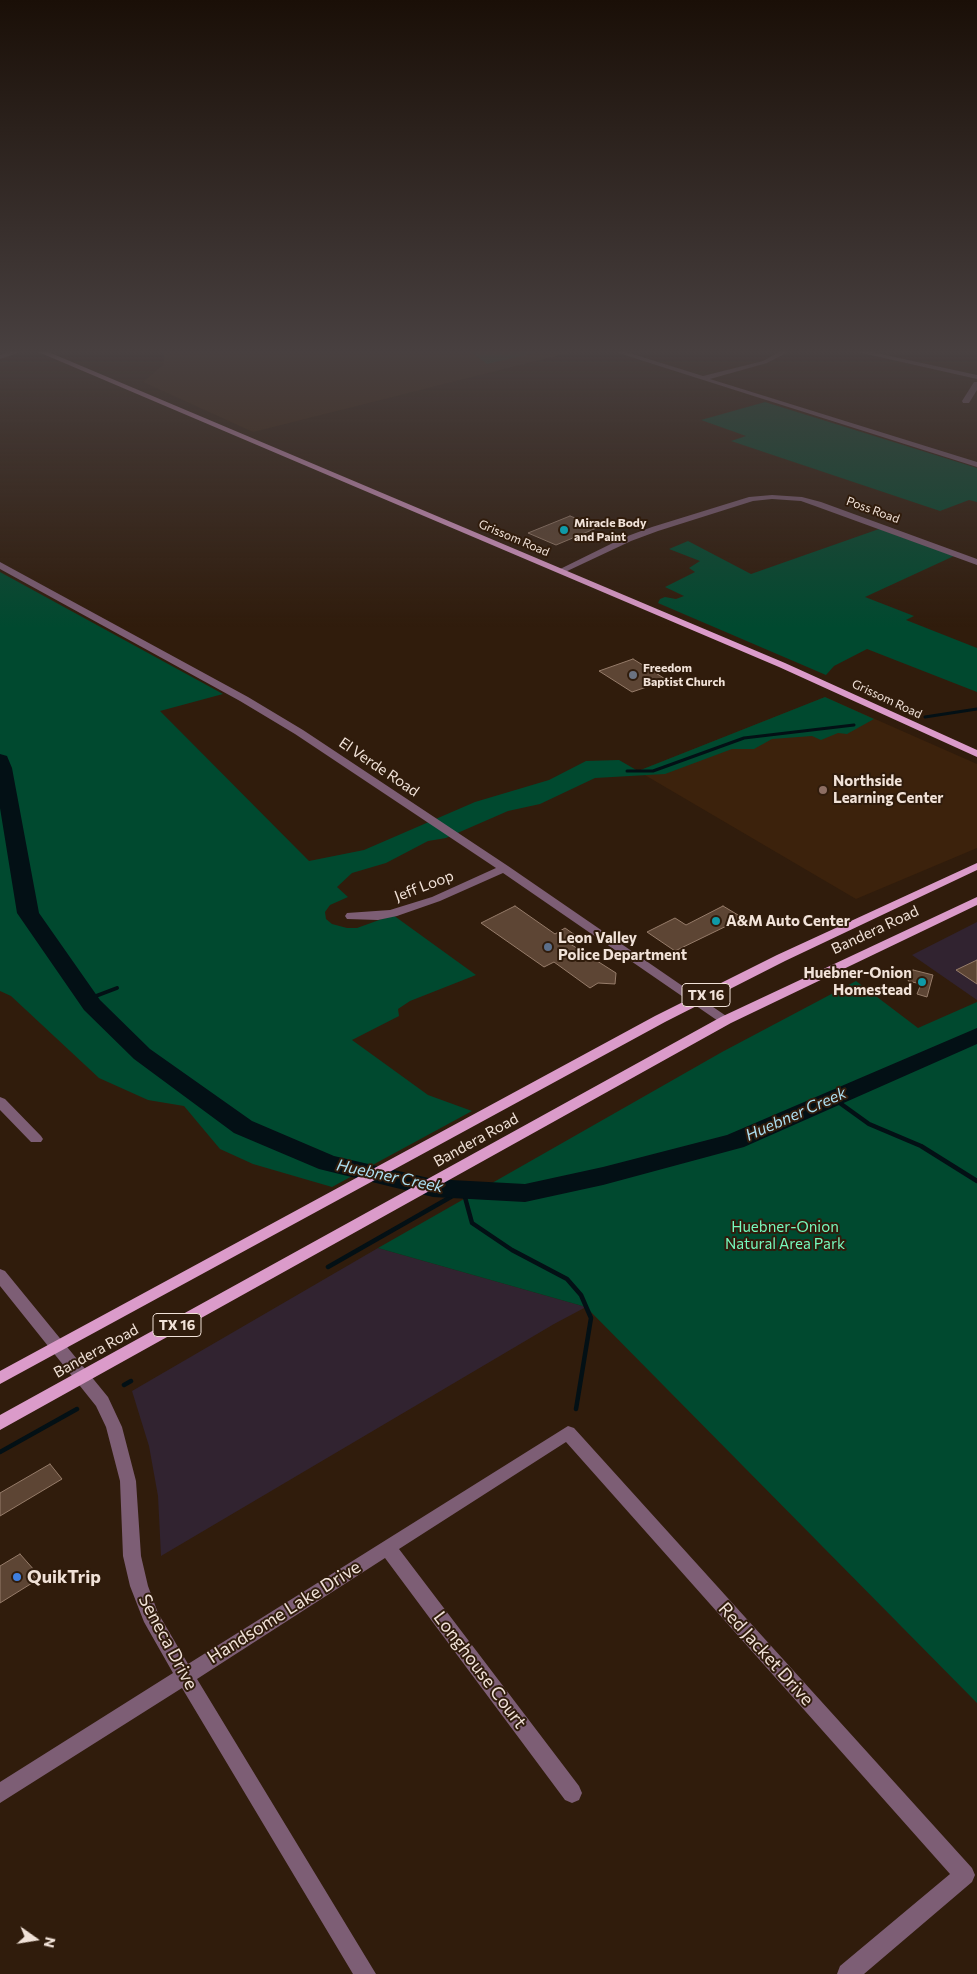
<!DOCTYPE html>
<html>
<head>
<meta charset="utf-8">
<style>
  body { margin:0 }
  #map { position:relative; width:977px; height:1974px; overflow:hidden; background:#301c0c; font-family:Commissioner,sans-serif }
  canvas { display:block }
  .north { position:absolute; left:10px; top:1914px; width:50px; height:50px; -webkit-text-stroke:4px #301c0c; paint-order:stroke; rotate:103deg; font-size:14px; font-weight:700; line-height:20px; text-align:center; color:#f1e2d8 }
  .north::after { content:''; display:block; margin:auto; width:18px; height:22px; background:#f1e2d8; clip-path:polygon(50% 0,100% 100%,50% 72%,0 100%) }
</style>
</head>
<body>
<div id="map">
<canvas width="977" height="1974"></canvas>
<div class="north">N</div>
</div>
<script>
const c = document.querySelector('canvas').getContext('2d');
c.lineJoin = 'round';
function fill(path, color) { c.fillStyle = color; c.fill(path, 'evenodd'); }
const toPath = rows => new Path2D(rows.map(r => 'M' + r).join(''));
function trace(path, color, width, dash) { c.strokeStyle = color; c.lineWidth = width; c.lineCap = dash ? 'butt' : 'round'; c.setLineDash(dash || []); c.stroke(path); }
function write(font, color, halo, rows, align = 'center') {
  c.font = font + ' Commissioner,sans-serif'; c.lineWidth = 4; c.setLineDash([]); c.textBaseline = 'middle'; c.strokeStyle = halo; c.fillStyle = color; for (const [text, x, y, turn = 0] of rows) {
    c.save(); c.translate(x, y); c.rotate((+turn || 0) * Math.PI / 180); c.textAlign = isNaN(turn) ? turn : align; if (halo) c.strokeText(text, 0, 0); c.fillText(text, 0, 0); c.restore();
  }
}
fill(toPath([
  [977,922,977,1000,912,955],
  [378,1248,586,1307,554,1324,161,1556,158,1496,149,1446,132,1391]
]), '#312330');
fill(toPath([
  [164,351,576,351,253,432,143,382,164,364],
  [825,697,977,764,977,848,856,899,638,771]
]), '#3c220c');
fill(toPath([
  [470,351,542,351,487,364],
  [765,402,977,468,977,502,969,500,940,511,731,441,746,436,701,420],
  [879,529,954,556,865,597,914,616,906,620,977,648,977,692,867,649,834,666,826,675,658,603,660,599,665,597,676,599,684,596,665,587,695,572,689,568,700,561,669,549,688,541,751,574],
  [0,572,223,694,160,711,309,861,364,850,475,802,549,780,586,761,619,760,638,771,825,697,874,719,847,734,838,733,821,740,812,736,772,739,754,749,732,749,665,774,595,778,540,804,508,811,446,838,428,841,386,863,352,873,337,887,348,897,330,905,325,912,326,919,332,924,347,928,357,928,393,915,476,975,410,1001,398,1009,399,1016,352,1040,428,1095,472,1111,332,1187,253,1164,220,1149,184,1106,148,1100,99,1078,11,996,0,991],
  [856,981,918,1028,977,1002,977,1703,586,1307,378,1248,722,1052]
]), '#00492f');
trace(toPath([
  [925,717,977,709],
  [627,771,653,771,744,738,854,725]
]), '#031015', 3);
trace(toPath([
  [88,999,117,988],
  [834,1099,839,1103]
]), '#031015', 4);
trace(toPath([
  [837,1101,869,1124,921,1146,977,1181],
  [328,1267,463,1190,472,1223,512,1250,567,1279,581,1295,591,1318,576,1409],
  [124,1385,131,1381],
  [0,1452,77,1409]
]), '#031015', 4.5);
fill(toPath([
  [0,754,7,756,12,768,39,913,100,1000,150,1049,252,1121,334,1156,433,1179,525,1184,603,1167,727,1135,977,1028,977,1044,744,1147,603,1185,525,1202,433,1197,319,1169,234,1133,134,1059,84,1010,17,913,0,808,0,754]
]), '#031015');
const building = toPath([
  [570,516,599,527,556,545,528,533,570,516],
  [633,659,667,680,632,692,599,671,633,659],
  [515,906,555,934,565,928,575,935,564,940,616,973,615,984,598,983,590,988,554,962,544,967,481,923,515,906],
  [723,906,743,918,675,951,647,932,675,918,686,925,723,906],
  [977,960,977,984,956,970,977,960],
  [913,970,933,975,927,997,917,994,921,984,908,981,913,970],
  [50,1464,62,1479,0,1516,0,1493,50,1464],
  [20,1554,35,1571,32,1573,37,1580,0,1603,0,1566,20,1554]
]);
fill(building, '#5d4534');
trace(building, '#967c6a', 1);
fill(toPath([
  [12,351,24,351,0,359,0,355,12,351],
  [612,351,623,351,703,376,763,361,781,351,790,351,767,363,710,379,977,462,977,467,612,351],
  [853,351,867,351,977,375,977,379,853,351],
  [974,382,977,382,977,390,969,403,963,403,962,401,974,382],
  [772,495,802,497,821,502,977,559,977,565,815,506,801,501,772,499,753,501,658,531,631,541,563,573,556,571,625,537,652,527,749,497,772,495],
  [0,562,248,697,303,730,508,866,732,1020,731,1023,721,1023,503,873,440,901,397,916,378,920,347,919,345,916,347,913,390,910,432,897,496,868,295,734,240,701,0,569,0,562],
  [0,1097,5,1099,41,1136,43,1139,41,1142,31,1142,0,1110,0,1097],
  [0,1269,5,1271,108,1397,122,1427,136,1481,141,1556,148,1586,158,1613,188,1664,568,1426,574,1428,972,1868,975,1875,972,1882,864,1974,837,1974,840,1966,950,1874,566,1442,399,1549,579,1786,582,1793,579,1800,572,1803,565,1800,385,1558,197,1679,376,1974,353,1974,182,1688,0,1803,0,1782,173,1673,144,1622,130,1586,123,1556,120,1481,106,1427,96,1406,0,1286,0,1269]
]), '#7d5e75');
fill(toPath([
  [36,351,46,351,785,663,977,750,977,757,779,667,36,351],
  [977,863,977,870,785,961,665,1022,0,1384,0,1371,655,1016,777,955,977,863],
  [977,897,977,905,731,1023,0,1430,0,1415,721,1017,977,897]
]), '#db9bca');
const sky = c.createLinearGradient(0, 0, 0, 628);
sky.addColorStop(0, '#1a0f07');
sky.addColorStop(0.56, '#484040');
sky.addColorStop(1, '#48404000');
c.fillStyle = sky;
c.fillRect(0, 0, 977, 628);
for (const [x, y, r, color] of [
  [564,530,5,"#0f9aa8"],
  [633,675,5,"#6b7280"],
  [823,790,5,"#8d6e63"],
  [716,921,5,"#0f9aa8"],
  [548,947,5,"#5c6f8a"],
  [922,982,5,"#0f9aa8"],
  [17,1577,5,"#3f7fe0"]
]) { const dot = new Path2D(); dot.arc(x, y, r, 0, 2 * Math.PI); c.fillStyle = color; c.fill(dot); trace(dot, '#301c0c', 2); }
write('12px', '#f1e2d8', '#301c0c', [
  ["Poss Road",873,510,20],
  ["Grissom Road",514,538,23],
  ["Grissom Road",887,699,25]
]);
write('bold 12px', '#f1e2d8', '#301c0c', [
  ["Miracle Body",574,523],
  ["and Paint",574,537],
  ["Freedom",643,668],
  ["Baptist Church",643,682]
], 'left');
for (const [x, y, w] of [
  [706,995,48],
  [177,1325,48]
]) { const box = new Path2D(); box.roundRect(x - w / 2, y - 11.5, w, 23, 4); c.fillStyle = '#301c0c'; c.fill(box); trace(box, '#f1e2d8', 1); }
write('bold 14px', '#f1e2d8', null, [
  ["TX 16",706,995],
  ["TX 16",177,1325]
]);
write('15px', '#f1e2d8', '#301c0c', [
  ["El Verde Road",379,767,34],
  ["Jeff Loop",424,886,-21],
  ["Bandera Road",875,930,-25],
  ["Bandera Road",476,1140,-29],
  ["Bandera Road",96,1351,-29]
]);
write('bold 15px', '#f1e2d8', '#301c0c', [
  ["Northside",833,781],
  ["Learning Center",833,798],
  ["A&M Auto Center",726,921],
  ["Leon Valley",558,938],
  ["Police Department",558,955],
  ["Huebner-Onion",912,973,"right"],
  ["Homestead",912,990,"right"]
], 'left');
write('15px', '#76fabd', '#301c0c', [
  ["Huebner-Onion",785,1227],
  ["Natural Area Park",785,1244]
]);
write('italic 16px', '#acdff2', '#301c0c', [
  ["Huebner Creek",796,1114,-24],
  ["Huebner Creek",390,1176,12]
]);
write('bold 18px', '#f1e2d8', '#301c0c', [
  ["QuikTrip",27,1577]
], 'left');
write('18px', '#f1e2d8', '#301c0c', [
  ["Handsome Lake Drive",284,1612,-32],
  ["Seneca Drive",168,1642,62],
  ["Red Jacket Drive",766,1654,48],
  ["Longhouse Court",480,1670,53]
]);
</script>
</body>
</html>
